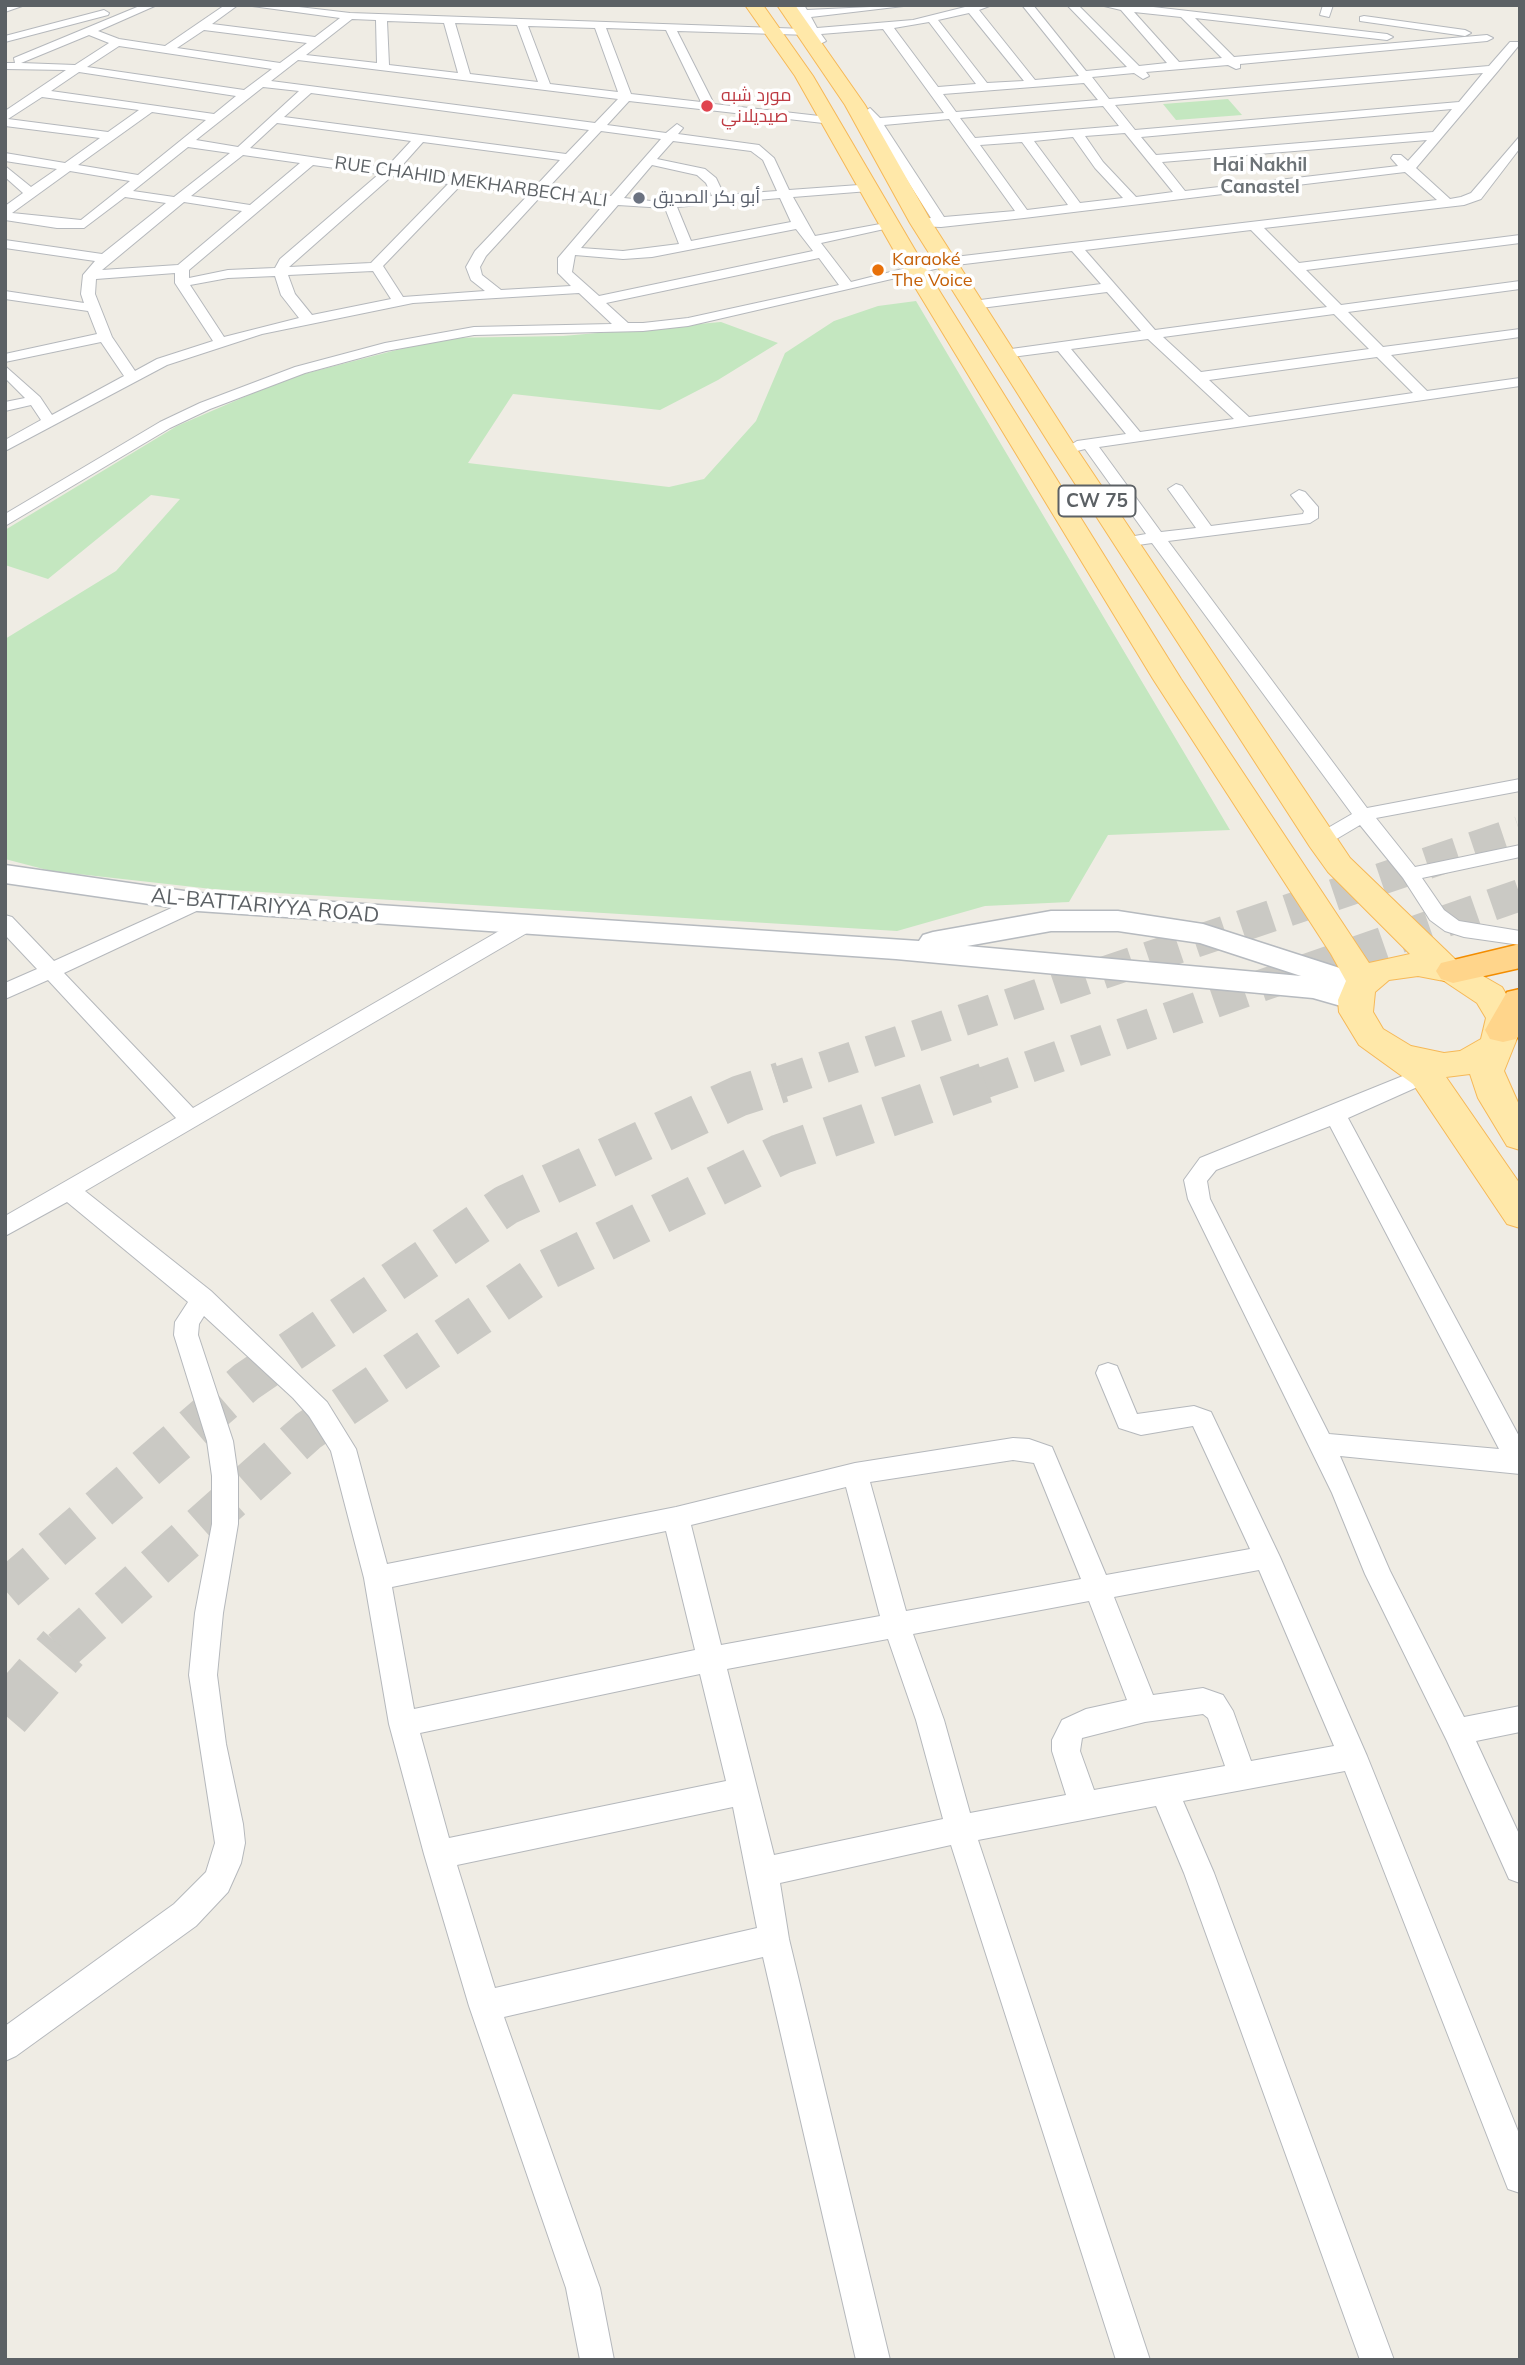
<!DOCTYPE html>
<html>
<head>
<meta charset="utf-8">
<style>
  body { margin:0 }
  #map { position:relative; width:1525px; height:2365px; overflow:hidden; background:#efece4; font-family:Mulish,sans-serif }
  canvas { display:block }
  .frame { position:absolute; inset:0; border:7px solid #5c6165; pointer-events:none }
</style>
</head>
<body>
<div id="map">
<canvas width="1525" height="2365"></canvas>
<div class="frame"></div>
</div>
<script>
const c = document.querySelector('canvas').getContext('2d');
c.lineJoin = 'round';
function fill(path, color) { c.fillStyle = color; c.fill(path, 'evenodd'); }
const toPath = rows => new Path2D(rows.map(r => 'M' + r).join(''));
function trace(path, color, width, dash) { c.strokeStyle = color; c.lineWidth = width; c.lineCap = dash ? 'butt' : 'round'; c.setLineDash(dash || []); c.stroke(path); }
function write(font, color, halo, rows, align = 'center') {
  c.font = font + ' Mulish,Cairo,sans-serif'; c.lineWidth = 7; c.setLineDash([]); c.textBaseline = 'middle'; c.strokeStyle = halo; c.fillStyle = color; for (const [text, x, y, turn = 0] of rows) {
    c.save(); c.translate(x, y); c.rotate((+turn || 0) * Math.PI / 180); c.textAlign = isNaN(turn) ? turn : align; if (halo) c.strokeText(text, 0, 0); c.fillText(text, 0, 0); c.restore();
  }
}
fill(toPath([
  [1228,99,1242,115,1176,120,1163,104],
  [916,301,1230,830,1108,835,1069,902,985,906,897,931,212,889,51,871,5,859,5,639,116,571,180,499,151,495,48,579,5,565,5,530,177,426,288,378,443,338,563,336,721,322,778,343,718,380,660,410,513,394,468,463,669,487,704,479,756,421,785,353,834,321,878,306]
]), '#c4e7c0');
trace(toPath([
  [777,1083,1520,832],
  [983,1083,1520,895]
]), '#cac9c4', 32, [32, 17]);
trace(toPath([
  [5,1590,246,1382,506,1205,739,1096,782,1082],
  [62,1650,308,1431,546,1270,781,1154,988,1082]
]), '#cac9c4', 41, [41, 21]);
trace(toPath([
  [5,1715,63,1648]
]), '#cac9c4', 52, [52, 26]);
const minor = toPath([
  [7,5,25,5,5,12,7,5],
  [142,5,157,5,98,31,119,39,165,46,225,5,238,5,212,24,315,37,340,18,245,5,282,5,350,13,805,29,793,5,804,5,807,10,912,5,811,17,817,28,913,20,973,5,992,5,979,10,1035,80,1079,76,1022,5,1033,5,1086,71,1127,67,1067,5,1078,5,1139,66,1167,63,1121,10,1100,5,1136,5,1387,34,1393,37,1387,40,1195,18,1234,57,1487,35,1493,38,1487,41,1240,64,1240,68,1236,69,1228,65,1146,72,1149,76,1143,79,1134,73,1092,77,1109,99,1489,66,1510,42,1518,42,1520,44,1498,71,1416,168,1450,199,1461,197,1471,193,1520,136,1520,148,1481,199,1464,205,1264,228,1299,263,1520,235,1520,243,1306,270,1341,305,1520,281,1520,289,1348,312,1383,347,1520,329,1520,337,1391,355,1427,391,1520,378,1520,386,1099,447,1161,532,1196,528,1168,489,1176,484,1182,486,1211,526,1303,514,1304,511,1291,495,1299,490,1305,492,1318,507,1318,518,1310,523,1168,541,1367,808,1520,779,1520,791,1376,818,1415,867,1520,845,1520,857,1422,878,1444,910,1459,921,1520,931,1520,945,1464,937,1445,931,1430,920,1403,878,1360,825,1328,844,1314,844,1311,840,1314,836,1352,814,1152,543,1124,547,1116,542,1118,539,1146,534,1085,449,1077,451,1069,446,1077,441,1126,434,1058,351,1004,358,997,354,1004,350,1141,331,1107,292,973,309,966,305,973,301,1101,284,1072,251,948,266,688,326,643,331,474,335,386,351,305,373,210,409,170,428,5,526,5,514,160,422,200,403,295,367,385,343,474,327,612,324,579,293,413,303,262,334,167,365,5,451,5,440,41,420,31,405,5,411,5,402,25,398,5,378,5,366,40,397,52,415,124,376,101,342,5,362,5,354,97,334,88,311,5,299,5,291,84,303,81,294,83,275,95,261,5,248,5,240,102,254,166,203,125,197,84,228,57,228,5,220,5,206,23,193,5,177,5,166,31,187,57,169,5,161,5,153,65,163,100,138,5,126,5,111,66,70,5,69,5,63,15,63,14,58,142,5],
  [1134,12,1181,17,1222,58,1179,62,1134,12],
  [969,13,1024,81,987,83,938,20,969,13],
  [352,19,376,20,377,63,306,55,352,19],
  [387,21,444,23,458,73,389,65,387,21],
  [929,22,976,84,938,87,894,28,929,22],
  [455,23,517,25,538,82,470,74,455,23],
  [528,26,595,28,618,92,550,84,528,26],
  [606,28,666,30,701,102,631,94,606,28],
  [883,29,944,113,880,118,870,108,864,112,869,119,860,123,873,126,931,218,916,220,916,226,941,227,1024,218,1405,172,1437,200,946,258,851,282,821,243,898,226,891,222,815,236,793,197,869,191,875,187,873,184,789,190,774,158,759,145,678,134,683,128,677,124,666,133,607,125,629,101,832,124,832,118,828,117,714,104,677,31,811,35,820,44,826,41,821,34,883,29],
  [204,30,307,43,280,63,177,48,204,30],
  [89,35,109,43,75,65,21,63,89,35],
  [119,46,166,53,272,69,244,90,87,67,119,46],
  [298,60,545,90,618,99,595,123,271,81,298,60],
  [79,72,236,96,214,114,51,91,79,72],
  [1483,73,1459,102,1135,130,1115,105,1483,73],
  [1084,83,1098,100,956,112,943,94,1084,83],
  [263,87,299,91,238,147,196,140,263,87],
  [311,93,589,130,566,154,284,117,311,93],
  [42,97,139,110,108,132,8,119,42,97],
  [1103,106,1119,126,975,138,960,118,1103,106],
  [1452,109,1433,132,1156,155,1141,137,1452,109],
  [152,112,206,120,138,175,78,165,152,112],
  [949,119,1015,211,944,217,884,125,949,119],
  [277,123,411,141,386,168,250,148,277,123],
  [601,131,661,139,611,196,547,189,601,131],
  [1125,133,1173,192,1136,197,1103,162,1085,136,1125,133],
  [1073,137,1095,168,1123,198,1080,203,1034,141,1073,137],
  [1427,140,1408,161,1401,155,1393,155,1391,158,1398,166,1185,191,1162,162,1427,140],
  [673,141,751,151,763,160,777,191,724,195,716,178,705,169,657,159,673,141],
  [423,142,560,160,535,187,398,170,423,142],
  [1022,142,1068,205,1027,210,980,145,1022,142],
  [188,147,230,153,174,197,133,191,188,147],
  [243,155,300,163,250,205,191,196,243,155],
  [313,165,379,174,280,259,275,268,228,270,189,278,189,270,313,165],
  [652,165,697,175,706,183,712,196,651,201,624,198,652,165],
  [70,171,130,181,81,220,12,213,70,171],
  [392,176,448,184,371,263,289,267,392,176],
  [460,186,529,194,475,251,466,267,471,280,485,291,403,297,383,266,460,186],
  [541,196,605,203,558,258,558,273,571,286,501,290,482,275,480,267,486,256,541,196],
  [780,198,791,222,691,241,677,207,780,198],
  [184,202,242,211,178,265,102,270,184,202],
  [618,205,665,208,679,244,623,251,581,248,618,205],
  [796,229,813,251,599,296,572,272,575,255,623,259,652,257,796,229],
  [1251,230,1327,307,1155,330,1085,250,1251,230],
  [819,258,839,285,688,318,643,323,628,323,606,303,819,258],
  [373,271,391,299,312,315,295,294,288,275,373,271],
  [175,273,175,283,213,341,157,359,135,371,112,337,95,294,96,279,175,273],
  [275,276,281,295,299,318,224,337,190,285,228,278,275,276],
  [1334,314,1369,349,1201,372,1163,337,1334,314],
  [1148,339,1234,419,1140,432,1071,349,1148,339],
  [1377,357,1413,393,1249,417,1209,380,1377,357],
  [1323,5,1333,5,1329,17,1320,15,1323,5],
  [104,10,109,13,108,15,5,42,5,36,104,10],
  [1364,16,1465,30,1471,33,1465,36,1360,21,1360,17,1364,16],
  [198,896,208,902,205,907,64,973,193,1108,518,920,525,918,535,925,532,930,85,1191,211,1291,327,1402,356,1449,387,1564,676,1507,855,1463,1013,1438,1029,1439,1052,1447,1106,1575,1250,1549,1193,1426,1141,1435,1119,1428,1096,1373,1099,1366,1108,1363,1117,1366,1137,1414,1194,1406,1211,1412,1280,1557,1367,1756,1520,2136,1520,2193,1508,2189,1345,1771,1183,1801,1214,1873,1394,2360,1360,2360,1184,1873,1156,1806,978,1840,1150,2360,1116,2360,951,1845,780,1883,789,1939,890,2360,856,2360,763,1957,504,2017,600,2288,614,2360,580,2360,566,2288,469,2006,424,1854,389,1724,364,1578,331,1451,309,1416,293,1398,204,1316,199,1324,198,1335,233,1441,238,1476,238,1524,223,1613,217,1675,226,1744,243,1824,245,1843,241,1863,228,1892,196,1926,16,2056,5,2061,5,2026,174,1904,206,1872,215,1843,189,1675,195,1613,212,1524,212,1476,207,1441,174,1335,175,1322,188,1302,67,1202,5,1236,5,1216,176,1118,48,980,5,999,5,983,37,969,5,935,5,915,12,917,54,961,198,896],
  [1013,1460,1034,1463,1081,1579,906,1611,870,1482,1013,1460],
  [846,1487,880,1616,721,1645,691,1525,846,1487],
  [666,1531,695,1650,414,1709,392,1587,666,1531],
  [1259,1570,1334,1746,1251,1761,1233,1711,1223,1695,1203,1688,1153,1695,1114,1597,1259,1570],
  [1089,1601,1127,1700,1086,1709,1062,1720,1052,1740,1052,1751,1066,1795,970,1813,944,1720,913,1634,1089,1601],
  [888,1639,916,1720,943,1819,774,1855,727,1669,888,1639],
  [700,1674,726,1781,449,1838,420,1733,700,1674],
  [1203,1714,1208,1718,1225,1766,1094,1790,1080,1751,1082,1738,1145,1722,1203,1714],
  [733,1807,757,1928,495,1988,457,1865,733,1807],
  [1425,1067,1433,1070,1436,1075,1433,1080,1348,1118,1520,1438,1520,1474,1340,1456,1390,1571,1464,1717,1520,1706,1520,1732,1476,1741,1520,1836,1520,1883,1509,1879,1447,1741,1365,1574,1332,1493,1188,1199,1184,1180,1200,1158,1425,1067],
  [1330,1126,1499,1449,1329,1434,1210,1199,1207,1181,1216,1170,1330,1126]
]);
const secondary = toPath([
  [5,865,198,893,919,941,923,935,933,932,1051,911,1118,911,1203,924,1352,972,1356,979,1348,987,1366,993,1370,1000,1366,1007,1355,1010,1313,998,896,959,198,911,5,883,5,865],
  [1051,931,1118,931,1200,943,1301,976,967,946,1051,931]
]);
const primary = toPath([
  [745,5,763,5,813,76,932,279,1181,679,1369,963,1410,954,1328,872,1310,847,1052,448,910,223,845,105,777,5,795,5,865,105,932,223,1076,448,1350,858,1457,961,1502,987,1520,1018,1520,1031,1504,1071,1520,1107,1520,1150,1507,1146,1478,1098,1470,1074,1446,1077,1520,1184,1520,1228,1507,1224,1413,1084,1359,1045,1339,1012,1338,1000,1346,981,1331,954,1153,679,910,279,795,76,745,5],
  [1418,976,1444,981,1477,1003,1486,1018,1481,1039,1460,1051,1444,1053,1411,1046,1383,1029,1373,1012,1375,992,1389,980,1418,976]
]);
const motorway = toPath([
  [1520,944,1520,968,1453,983,1441,979,1436,971,1441,963,1520,944],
  [1520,989,1520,1032,1516,1039,1503,1042,1490,1039,1485,1030,1507,992,1520,989]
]);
trace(minor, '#b5b8bc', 2);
trace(secondary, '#b6babf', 3);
trace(primary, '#f6b857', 2);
trace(motorway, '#f38d00', 3);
fill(minor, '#fff');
fill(secondary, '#fff');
fill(primary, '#ffe8a9');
fill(motorway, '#ffd58b');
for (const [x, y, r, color] of [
  [707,106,7,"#e0444e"],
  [639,198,7,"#6b7280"],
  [878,270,7,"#e8710a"]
]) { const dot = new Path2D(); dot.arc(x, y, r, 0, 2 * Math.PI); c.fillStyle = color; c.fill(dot); trace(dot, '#fff', 2.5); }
write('18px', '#be3a42', '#fff', [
  ["مورد شبه",721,96],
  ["صيديلاني",721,117]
], 'left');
write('18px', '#5c6165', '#fff', [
  ["RUE CHAHID MEKHARBECH ALI",471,182,8]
]);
write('18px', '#5b616d', '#fff', [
  ["أبو بكر الصديق",653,198]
], 'left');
write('18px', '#c56008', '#fff', [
  ["Karaoké",892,260],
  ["The Voice",892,281]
], 'left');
write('bold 19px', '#6d7377', '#fff', [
  ["Hai Nakhil",1260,165],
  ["Canastel",1260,187]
]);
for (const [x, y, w] of [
  [1097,501,77]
]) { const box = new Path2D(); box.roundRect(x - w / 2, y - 15.5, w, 31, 5); c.fillStyle = '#fff'; c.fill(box); trace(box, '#5c6165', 2); }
write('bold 19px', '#5c6165', null, [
  ["CW 75",1097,501]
]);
write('21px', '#5c6165', '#fff', [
  ["AL-BATTARIYYA ROAD",265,906,5]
]);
</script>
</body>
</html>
